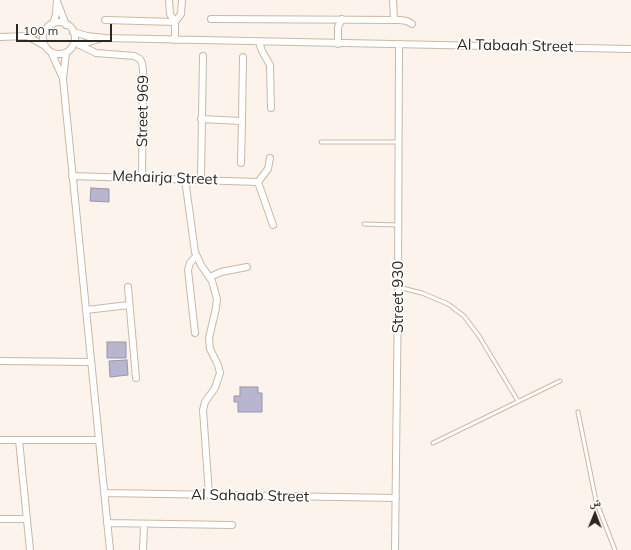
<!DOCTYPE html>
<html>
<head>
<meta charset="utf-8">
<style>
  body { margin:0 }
  #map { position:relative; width:631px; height:550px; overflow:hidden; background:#fcf4ec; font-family:Mulish,"Noto Naskh Arabic",sans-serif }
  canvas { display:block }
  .north { position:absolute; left:575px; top:494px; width:40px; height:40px; -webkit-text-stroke:3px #fff; paint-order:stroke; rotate:1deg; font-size:11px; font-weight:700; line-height:16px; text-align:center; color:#2d261f }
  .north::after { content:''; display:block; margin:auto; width:14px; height:18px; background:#2d261f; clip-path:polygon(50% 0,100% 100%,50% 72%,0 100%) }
  .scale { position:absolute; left:16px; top:24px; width:96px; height:18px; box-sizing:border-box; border:2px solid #2d261f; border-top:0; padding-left:5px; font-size:12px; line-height:14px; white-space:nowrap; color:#2d261f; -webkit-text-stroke:3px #fff; paint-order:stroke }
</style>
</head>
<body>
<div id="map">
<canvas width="631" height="550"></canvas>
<div class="north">ش</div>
<div class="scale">100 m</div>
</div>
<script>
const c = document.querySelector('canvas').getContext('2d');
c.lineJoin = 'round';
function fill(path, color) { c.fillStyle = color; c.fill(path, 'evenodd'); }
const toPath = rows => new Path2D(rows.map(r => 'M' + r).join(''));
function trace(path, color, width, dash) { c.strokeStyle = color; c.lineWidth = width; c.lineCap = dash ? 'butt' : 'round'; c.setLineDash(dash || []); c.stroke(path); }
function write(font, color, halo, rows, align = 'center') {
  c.font = font + ' Mulish,sans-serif'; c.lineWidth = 3.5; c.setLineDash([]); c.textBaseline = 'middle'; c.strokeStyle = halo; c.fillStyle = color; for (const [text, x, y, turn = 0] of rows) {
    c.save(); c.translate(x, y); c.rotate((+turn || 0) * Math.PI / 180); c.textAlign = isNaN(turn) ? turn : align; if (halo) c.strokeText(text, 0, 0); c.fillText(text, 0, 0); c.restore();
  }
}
const building = toPath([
  [91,188,109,189,109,202,90,201,91,188],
  [107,342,126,342,126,358,107,358,107,342],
  [127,360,128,375,110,377,109,361,127,360],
  [240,387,258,387,258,393,262,393,262,412,238,412,238,402,234,402,234,396,240,396,240,387]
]);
fill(building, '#b8b6ce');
trace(building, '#9794ac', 1);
const lane = toPath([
  [321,142,399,142],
  [364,224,398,225],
  [398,287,422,293,448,304,464,316,479,336,518,401],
  [578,412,596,501,615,550],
  [433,443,560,381]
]);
const street = toPath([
  [169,0,170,14,175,22,175,40],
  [393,0,394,20],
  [58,4,66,25],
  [211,19,400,20,407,21,412,24],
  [105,20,175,22],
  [175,22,181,14,182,0],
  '43 38a16 16 0 1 1 32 0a16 16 0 1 1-32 0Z',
  [53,24,56,14,57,0],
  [73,32,87,36,105,38,631,49],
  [27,36,45,46],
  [0,37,27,36,46,29],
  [259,42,262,51,270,65,271,108],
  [338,44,338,27,342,19],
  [79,45,99,39],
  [80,45,96,53,134,56,140,59,142,63,143,70,142,178],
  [51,52,62,76],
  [66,53,63,79,110,550],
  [201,119,242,121,243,57],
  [270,158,268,169,258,182,273,225],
  [241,163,242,121],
  [72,176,258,182],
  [185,179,195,252,201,265,212,281,217,299,216,308,209,338,210,349,218,365,220,373,215,388,205,402,203,410,209,495],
  [201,179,203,56],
  [210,277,221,272,247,267],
  [128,287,136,378],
  [86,310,129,305],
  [195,333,188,270,190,263,196,256],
  [0,361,91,362],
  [0,440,99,440],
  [19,440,30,550],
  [104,493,396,498],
  [0,519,27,519],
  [107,523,232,525],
  [143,550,144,524],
  [395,550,398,287,399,44]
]);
trace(lane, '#cbb8a5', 5);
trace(street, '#cbb8a5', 8);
trace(lane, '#fff', 3);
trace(street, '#fff', 6);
write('15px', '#2d261f', '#fff', [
  ["Al Tabaah Street",515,46,1],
  ["Street 969",143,111,-89],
  ["Mehairja Street",165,178,2],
  ["Street 930",398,297,-90],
  ["Al Sahaab Street",250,496,1]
]);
</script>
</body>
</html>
